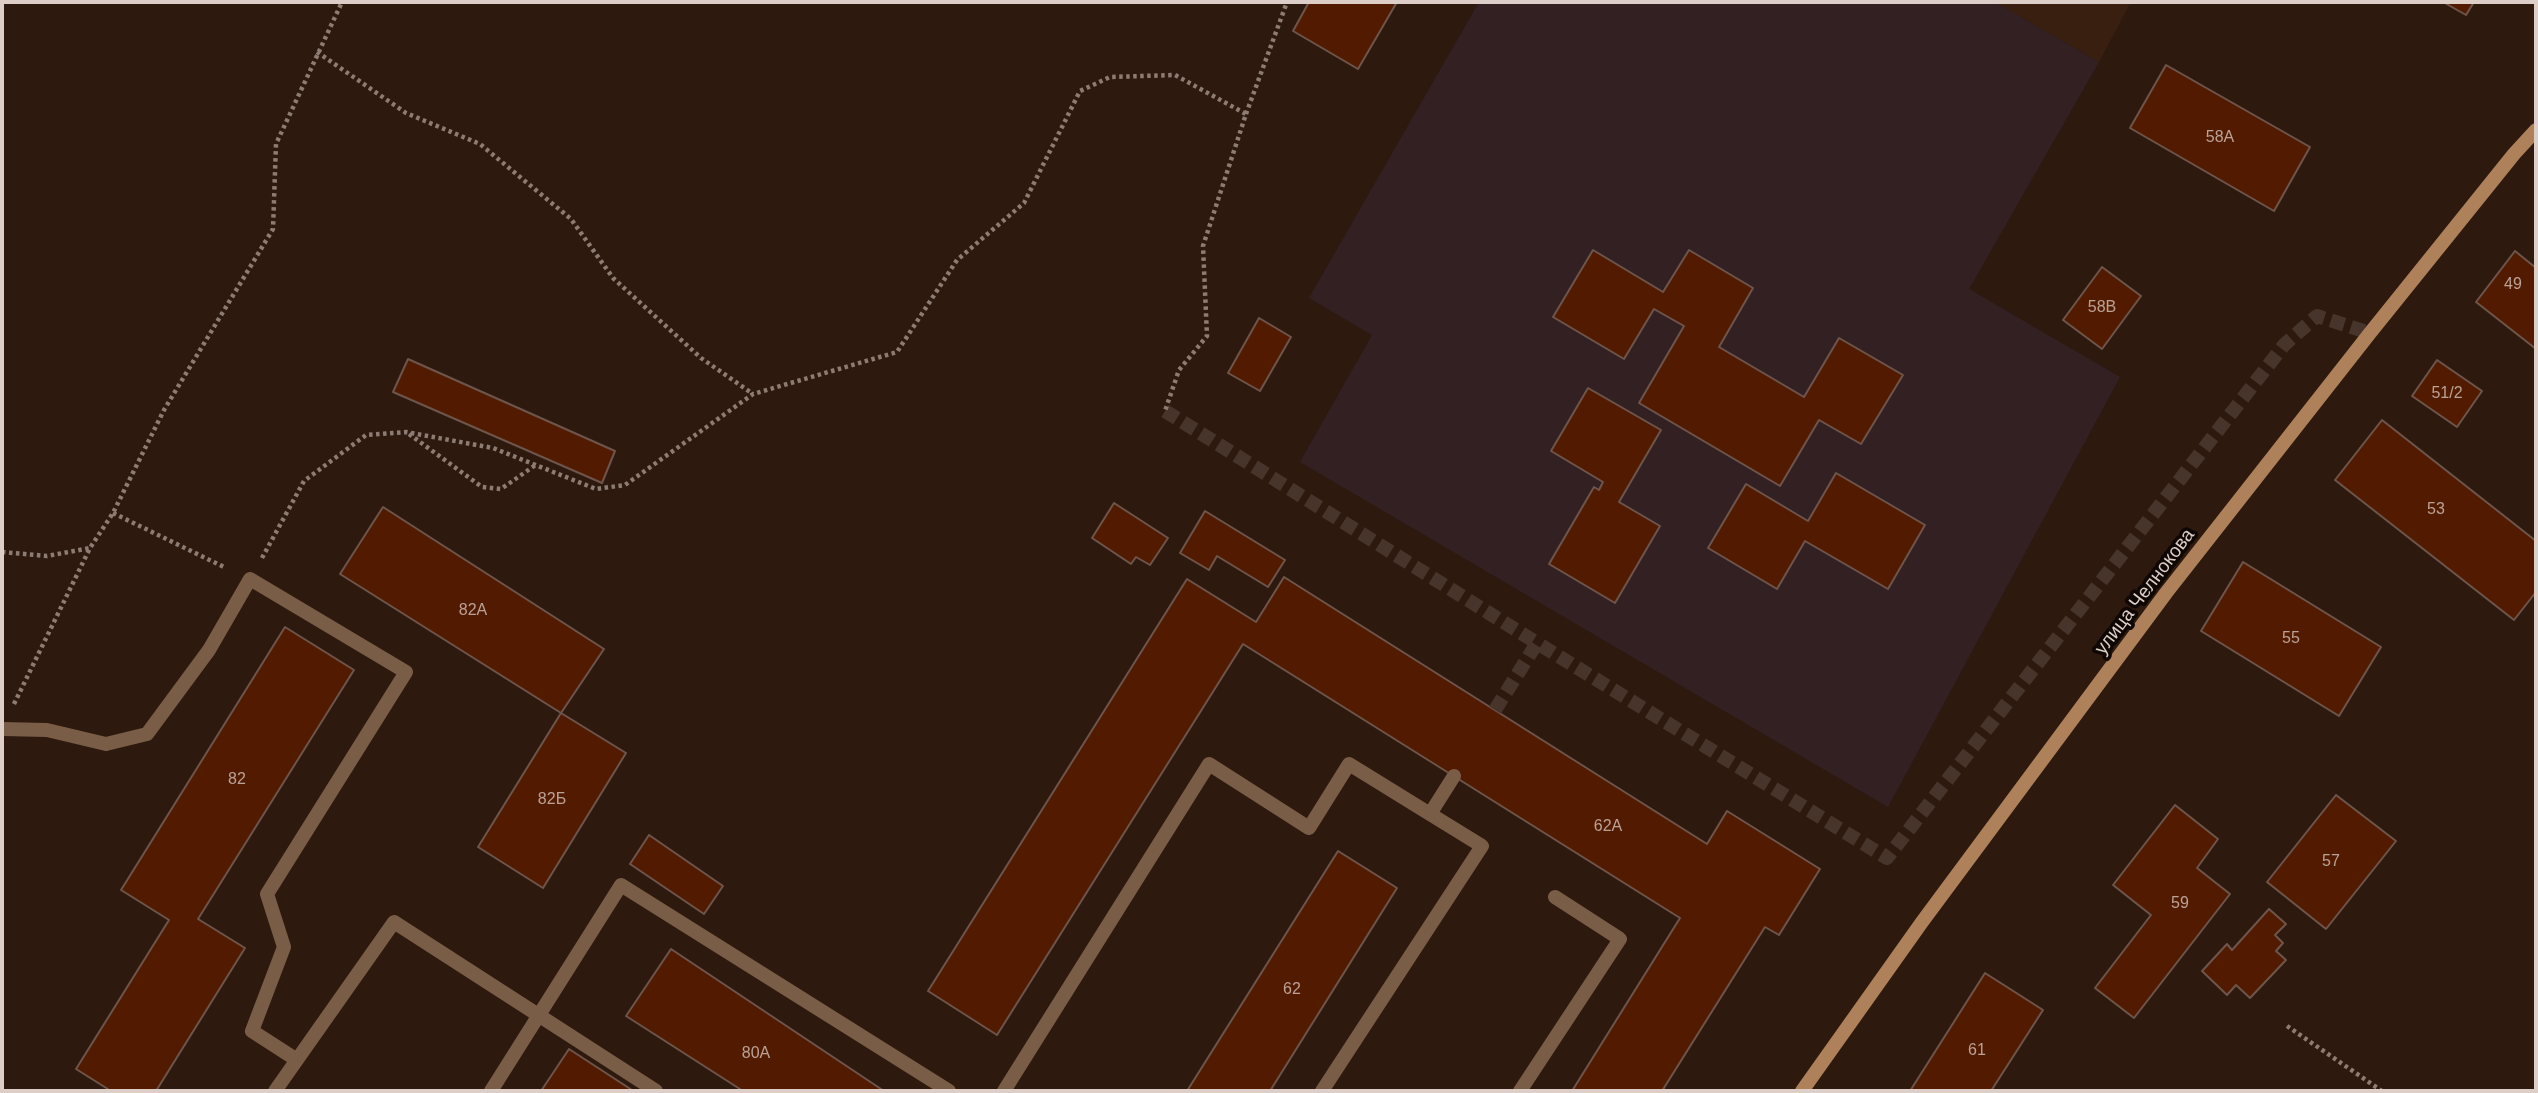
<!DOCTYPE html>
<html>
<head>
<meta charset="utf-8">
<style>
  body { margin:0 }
  #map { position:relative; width:2538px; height:1093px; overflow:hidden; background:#2d190e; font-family:Helvetica,sans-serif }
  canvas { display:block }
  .frame { position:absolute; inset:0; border:4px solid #ddcfc8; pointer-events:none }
</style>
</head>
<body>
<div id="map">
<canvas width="2538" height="1093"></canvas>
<div class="frame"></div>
</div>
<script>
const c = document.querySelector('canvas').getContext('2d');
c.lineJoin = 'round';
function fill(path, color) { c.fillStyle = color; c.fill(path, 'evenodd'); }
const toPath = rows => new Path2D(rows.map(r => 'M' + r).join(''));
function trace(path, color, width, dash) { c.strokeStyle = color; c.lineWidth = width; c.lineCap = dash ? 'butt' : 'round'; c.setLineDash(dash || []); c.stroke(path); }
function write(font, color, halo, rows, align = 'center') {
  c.font = font + ' Helvetica,sans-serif'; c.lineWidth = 7; c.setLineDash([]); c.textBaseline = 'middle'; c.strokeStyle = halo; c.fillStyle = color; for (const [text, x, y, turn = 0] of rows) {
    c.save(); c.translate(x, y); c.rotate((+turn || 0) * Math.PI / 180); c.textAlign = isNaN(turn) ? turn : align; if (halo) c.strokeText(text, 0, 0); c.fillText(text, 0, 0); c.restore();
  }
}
fill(toPath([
  [1995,2,2131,2,2099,62]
]), '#391f10');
fill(toPath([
  [1479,2,1995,2,2099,62,1969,289,2120,377,1888,807,1300,462,1372,335,1309,298]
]), '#332023');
const building = toPath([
  [1309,2,1397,2,1358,69,1293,31,1309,2],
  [2443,2,2474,2,2466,15,2443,2],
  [2166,65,2310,147,2274,211,2130,128,2166,65],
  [1593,250,1663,292,1689,250,1753,288,1719,347,1804,397,1839,338,1903,375,1861,444,1819,420,1780,486,1639,403,1684,326,1654,309,1624,359,1553,317,1593,250],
  [2515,251,2536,268,2536,349,2476,302,2515,251],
  [2102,267,2141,296,2102,349,2063,320,2102,267],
  [1259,318,1291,337,1260,391,1228,373,1259,318],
  [408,359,615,451,602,483,393,392,408,359],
  [2437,360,2482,391,2457,427,2412,396,2437,360],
  [1588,388,1661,430,1619,502,1660,526,1615,603,1549,564,1594,487,1599,490,1603,482,1551,451,1588,388],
  [2382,420,2536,541,2536,592,2514,620,2335,480,2382,420],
  [1836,473,1925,525,1888,589,1805,541,1777,589,1708,548,1746,484,1808,521,1836,473],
  [1114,503,1168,538,1150,565,1136,557,1131,564,1092,538,1114,503],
  [383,507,604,649,561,713,340,574,383,507],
  [1205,511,1285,560,1268,587,1217,556,1209,570,1180,553,1205,511],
  [2243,562,2381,647,2339,716,2201,631,2243,562],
  [1284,577,1707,844,1727,811,1820,869,1779,935,1765,927,1662,1091,1572,1091,1680,918,1243,644,997,1035,928,991,1187,579,1256,622,1284,577],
  [285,627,354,670,198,919,245,948,156,1091,111,1091,76,1069,169,920,121,890,285,627],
  [561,713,626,753,543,888,478,847,561,713],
  [2336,795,2396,841,2326,929,2267,882,2336,795],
  [2175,805,2218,839,2197,868,2230,894,2134,1018,2095,988,2151,915,2113,885,2175,805],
  [649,835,723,886,704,914,630,864,649,835],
  [1338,851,1397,888,1270,1091,1187,1091,1338,851],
  [2269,909,2286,924,2275,935,2283,943,2276,951,2286,960,2250,998,2236,985,2227,995,2202,971,2227,944,2232,950,2269,909],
  [671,949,884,1091,743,1091,626,1016,671,949],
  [1985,973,2043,1010,1991,1091,1910,1091,1985,973],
  [569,1049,632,1090,631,1091,541,1091,569,1049]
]);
fill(building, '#521b00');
trace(building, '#6e554b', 2);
trace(toPath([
  [1165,411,1537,643],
  [1495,710,1537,643,1887,858,2284,345,2317,316,2370,333]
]), '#47342a', 14, [14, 7]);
trace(toPath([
  [317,52,406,113,480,144,571,219,613,278,701,358,753,394],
  [1246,114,1287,2],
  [409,434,482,487,501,489,537,464],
  [113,513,226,568],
  [2,552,47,556,90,548],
  [262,558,304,481,366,435,406,432,493,448,596,489,625,485,753,394,897,352,957,260,1024,203,1080,91,1110,77,1175,75,1246,114,1203,246,1207,336,1179,370,1165,411],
  [14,704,90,548,113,513,164,410,273,229,276,144,342,2],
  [2287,1026,2382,1091]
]), '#8d7c73', 4.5, [3.5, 3.5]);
trace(toPath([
  [1520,1091,1620,939,1555,897]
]), '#7a5d46', 14);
trace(toPath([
  [2,729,47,730,106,744,147,734,209,650,250,579,406,672,267,894,284,947,252,1031,297,1060],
  [275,1091,394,922,656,1091],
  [491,1091,621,885,949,1091],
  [1004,1091,1209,764,1309,828,1349,764,1430,814,1454,776],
  [1322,1091,1482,846,1430,814]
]), '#7a5d46', 14);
trace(toPath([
  [1802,1091,1922,922,2166,593,2370,333,2514,154,2536,130]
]), '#ae815b', 14);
write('16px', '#baa296', null, [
  ["58А",2220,138],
  ["49",2513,285],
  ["58В",2102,308],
  ["51/2",2447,394],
  ["53",2436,510],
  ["82А",473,611],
  ["55",2291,639],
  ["82",237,780],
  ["82Б",552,800],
  ["62А",1608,827],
  ["57",2331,862],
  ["59",2180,904],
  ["62",1292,990],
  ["61",1977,1051],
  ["80А",756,1054]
]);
write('19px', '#ddcfc8', '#0f0704', [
  ["улица Челнокова",2145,592,-53]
]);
</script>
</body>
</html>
